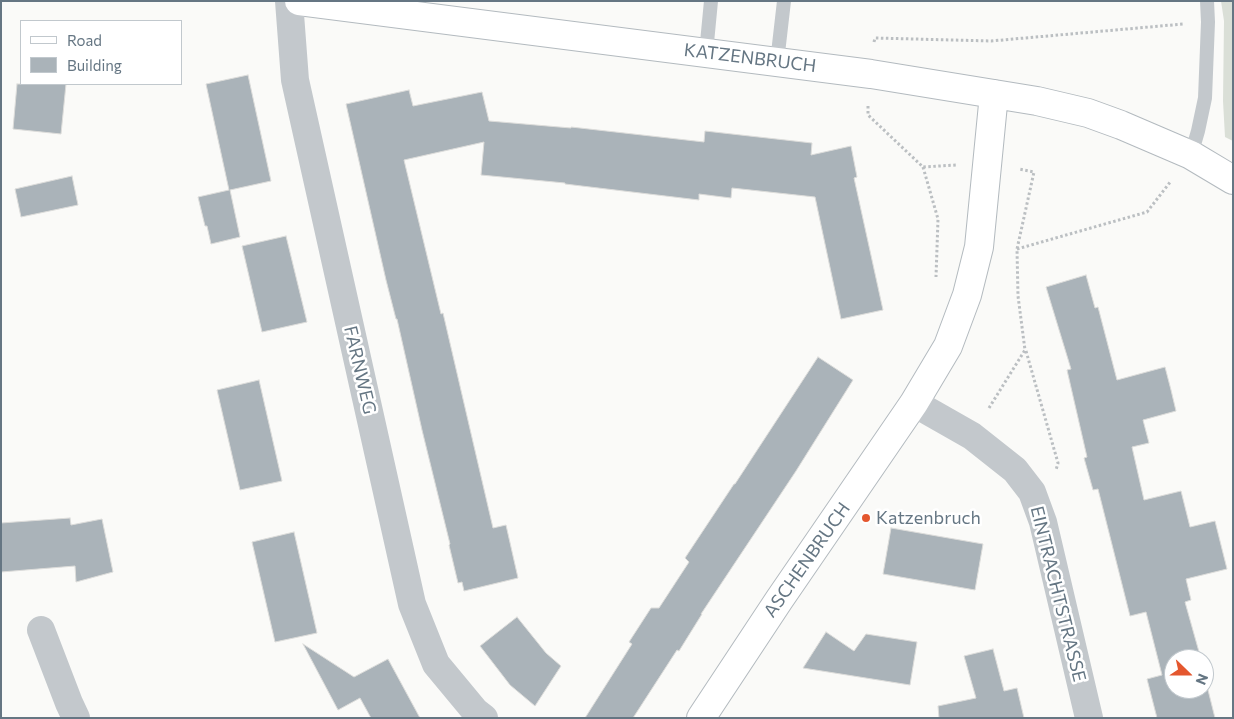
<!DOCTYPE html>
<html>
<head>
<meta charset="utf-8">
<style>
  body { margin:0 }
  #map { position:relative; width:1234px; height:719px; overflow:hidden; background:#fafaf8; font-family:Commissioner,sans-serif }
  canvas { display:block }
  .frame { position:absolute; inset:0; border:2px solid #657683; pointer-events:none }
  .legend { position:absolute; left:20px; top:20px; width:162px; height:65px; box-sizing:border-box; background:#fff; border:1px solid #c1c8cd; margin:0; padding:6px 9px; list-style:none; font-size:15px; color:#657683 }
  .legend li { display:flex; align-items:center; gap:10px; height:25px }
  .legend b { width:25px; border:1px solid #c1c8cd }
  .north { position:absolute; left:1164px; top:649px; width:50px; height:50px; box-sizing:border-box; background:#fff; border:1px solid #c1c8cd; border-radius:50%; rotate:112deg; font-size:14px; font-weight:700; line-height:20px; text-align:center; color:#657683 }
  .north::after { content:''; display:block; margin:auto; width:18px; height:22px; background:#e4572e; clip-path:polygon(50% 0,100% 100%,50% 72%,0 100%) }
</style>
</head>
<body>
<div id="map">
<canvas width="1234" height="719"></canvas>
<div class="frame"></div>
<ul class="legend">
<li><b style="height:6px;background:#fff"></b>Road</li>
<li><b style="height:14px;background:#aab3b9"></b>Building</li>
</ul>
<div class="north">N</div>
</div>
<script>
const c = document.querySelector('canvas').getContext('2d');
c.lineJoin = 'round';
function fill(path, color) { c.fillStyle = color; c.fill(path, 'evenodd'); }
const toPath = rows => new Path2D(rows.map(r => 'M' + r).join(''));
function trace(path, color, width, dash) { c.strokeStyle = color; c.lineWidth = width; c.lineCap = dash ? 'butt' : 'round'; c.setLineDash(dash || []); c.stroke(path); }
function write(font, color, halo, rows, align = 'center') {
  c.font = font + ' Commissioner,sans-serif'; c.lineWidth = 5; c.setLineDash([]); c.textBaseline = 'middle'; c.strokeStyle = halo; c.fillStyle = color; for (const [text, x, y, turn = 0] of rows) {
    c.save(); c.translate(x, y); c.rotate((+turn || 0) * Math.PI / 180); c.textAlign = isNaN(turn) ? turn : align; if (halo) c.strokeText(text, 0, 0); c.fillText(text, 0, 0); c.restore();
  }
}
fill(toPath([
  [1221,1,1233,1,1233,141,1225,137,1223,101,1224,21]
]), '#dadfd7');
const building = toPath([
  [248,75,271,181,230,190,240,237,211,244,207,226,205,226,198,197,229,190,206,84,248,75],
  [17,84,66,84,61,134,13,129,17,84],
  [409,90,413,106,482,92,489,121,571,128,571,127,704,142,705,131,812,143,811,155,851,146,857,177,854,178,883,310,841,319,815,197,732,188,731,198,699,194,699,200,565,184,565,183,481,175,484,142,404,160,441,314,443,313,493,528,506,525,518,578,464,591,462,582,458,583,449,545,450,544,422,430,397,319,396,319,386,280,346,104,409,90],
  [72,176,78,205,21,217,15,189,72,176],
  [286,236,307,322,262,332,242,246,286,236],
  [1086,275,1095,308,1098,307,1117,380,1165,367,1171,390,1176,411,1143,420,1149,443,1132,447,1144,500,1181,491,1190,527,1215,521,1227,569,1186,579,1191,600,1185,602,1201,659,1174,659,1174,689,1204,689,1204,674,1215,718,1157,718,1147,679,1162,675,1146,612,1130,616,1098,489,1093,490,1084,458,1087,457,1067,370,1071,369,1046,287,1086,275],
  [818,357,853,380,796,471,701,614,702,614,679,651,677,650,633,718,585,718,632,644,629,642,651,608,659,608,689,562,685,558,734,484,735,484,818,357],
  [259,380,282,481,240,490,217,390,259,380],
  [70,518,71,525,102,519,113,572,76,582,75,566,1,572,1,523,70,518],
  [891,528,983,544,975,590,883,574,891,528],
  [294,532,317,633,275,642,252,542,294,532],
  [517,617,546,653,561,666,535,706,510,685,480,646,517,617],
  [826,632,854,651,866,634,917,642,910,685,803,668,826,632],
  [303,644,354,677,388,659,420,718,371,718,360,698,338,710,303,644],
  [993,649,1004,691,1017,688,1024,718,939,718,938,706,976,698,964,656,993,649]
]);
fill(building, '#aab3b9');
trace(building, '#dcdcda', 1);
const secondary = toPath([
  [299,1,871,74,1037,101,1088,113,1121,125,1191,155,1233,180],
  [701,718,779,600,914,403,948,346,967,295,979,247,994,94]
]);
trace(secondary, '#b3babf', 30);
trace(toPath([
  [874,42,875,38,991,41,1183,24],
  [868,106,868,115,923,167,956,165],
  [923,167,938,219,936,277],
  [1017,249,1147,212,1171,181],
  [1026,351,1058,463,1056,470],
  [989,408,1025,350,1018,296,1017,249,1034,172,1019,169]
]), '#bbbfc2', 3, [2.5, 2.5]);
trace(toPath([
  [706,53,711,1],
  [777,62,784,1],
  [1191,155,1198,131,1205,98,1208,22,1207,1]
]), '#c3c8cc', 14);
trace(toPath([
  [289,1,295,80,412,604,436,664,475,711,484,718],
  [914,403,972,436,1015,470,1032,492,1043,522,1089,718],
  [41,630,69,703,76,718]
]), '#c3c8cc', 28);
trace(secondary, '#fff', 28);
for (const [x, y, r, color] of [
  [866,518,5,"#e4572e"]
]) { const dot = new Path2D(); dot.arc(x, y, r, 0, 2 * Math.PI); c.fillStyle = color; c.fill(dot); trace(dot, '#fff', 2); }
write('18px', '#657683', '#fff', [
  ["KATZENBRUCH",750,58,7],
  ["FARNWEG",360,370,77],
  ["ASCHENBRUCH",807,560,-55],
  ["EINTRACHTSTRASSE",1058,594,76]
]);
write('18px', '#657683', '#fff', [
  ["Katzenbruch",876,518]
], 'left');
</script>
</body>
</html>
